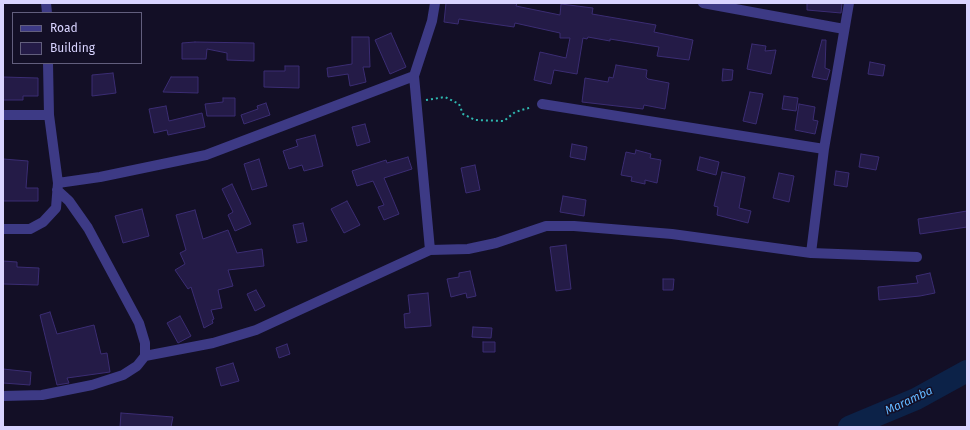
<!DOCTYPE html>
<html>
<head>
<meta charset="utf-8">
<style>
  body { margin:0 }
  #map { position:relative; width:970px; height:430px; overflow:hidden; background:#130f26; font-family:"Fira Sans",sans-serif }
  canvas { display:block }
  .frame { position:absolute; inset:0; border:4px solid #d9d4ff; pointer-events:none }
  .legend { position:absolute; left:12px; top:12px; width:130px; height:52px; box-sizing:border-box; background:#130f26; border:1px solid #625e7d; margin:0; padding:5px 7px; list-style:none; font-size:12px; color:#d9d4ff }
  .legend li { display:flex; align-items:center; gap:8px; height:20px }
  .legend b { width:20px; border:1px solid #625e7d }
</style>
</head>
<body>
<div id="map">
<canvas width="970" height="430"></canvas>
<div class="frame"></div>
<ul class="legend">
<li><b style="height:5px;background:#3d3a85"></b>Road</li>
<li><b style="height:11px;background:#241b47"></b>Building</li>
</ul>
</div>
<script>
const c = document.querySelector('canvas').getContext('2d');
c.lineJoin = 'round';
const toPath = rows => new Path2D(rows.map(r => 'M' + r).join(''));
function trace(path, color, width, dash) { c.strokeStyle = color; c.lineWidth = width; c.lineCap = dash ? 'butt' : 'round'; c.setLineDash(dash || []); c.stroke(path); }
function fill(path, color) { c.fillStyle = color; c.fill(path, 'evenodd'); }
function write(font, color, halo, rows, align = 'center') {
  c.font = font + ' "Fira Sans",sans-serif'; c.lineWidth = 3; c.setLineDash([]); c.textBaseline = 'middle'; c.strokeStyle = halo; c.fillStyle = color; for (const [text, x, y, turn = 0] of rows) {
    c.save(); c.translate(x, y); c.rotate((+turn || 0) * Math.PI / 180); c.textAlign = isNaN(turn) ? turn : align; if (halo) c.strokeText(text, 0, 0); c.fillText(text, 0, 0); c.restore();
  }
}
trace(toPath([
  [849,427,916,399,967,371]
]), '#0c2248', 22);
const building = toPath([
  [446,3,517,3,516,6,560,15,561,4,593,8,592,14,656,25,654,32,693,40,689,60,657,56,659,47,610,39,610,41,588,37,587,39,583,38,577,74,554,70,551,84,534,80,540,52,566,58,570,38,560,38,560,33,515,23,514,27,459,19,458,24,444,22,446,3],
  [807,3,842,3,841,13,807,10,807,3],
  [391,33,406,67,390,74,375,40,391,33],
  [352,37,369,37,370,67,363,67,366,82,350,86,348,74,328,77,327,68,352,64,352,37],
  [822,40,826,40,825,68,830,70,827,80,812,77,822,40],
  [195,42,254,43,254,61,227,60,227,53,207,49,206,59,182,59,182,43,195,42],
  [752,44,766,46,765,51,776,50,771,74,747,69,752,44],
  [870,62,885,65,883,76,868,74,870,62],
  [616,65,647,70,646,77,648,79,669,83,665,109,644,105,643,109,582,102,585,78,608,82,609,77,613,78,616,65],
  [285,66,299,66,299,88,264,87,264,71,285,71,285,66],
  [723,69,733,70,732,80,722,81,723,69],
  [113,73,116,93,92,96,92,75,113,73],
  [3,77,38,78,38,96,23,96,23,100,3,100,3,77],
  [171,77,198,77,198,93,163,92,171,77],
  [750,92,763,94,756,124,743,121,750,92],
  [784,96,798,98,796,111,782,109,784,96],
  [223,98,235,98,235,116,207,116,205,104,223,102,223,98],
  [266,103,270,115,244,124,241,115,258,109,257,106,266,103],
  [799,104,815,107,813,120,818,121,815,134,795,130,799,104],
  [166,106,169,121,202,113,205,127,168,135,167,130,154,133,149,109,166,106],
  [365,124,370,142,357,146,352,127,365,124],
  [315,135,323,166,304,171,302,165,289,169,283,151,298,146,296,140,315,135],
  [572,144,587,147,585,160,570,157,572,144],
  [636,150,651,154,650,158,661,160,657,183,645,180,645,184,631,181,632,177,621,175,626,152,635,154,636,150],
  [861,154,879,157,876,170,859,167,861,154],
  [408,157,412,169,384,178,399,214,384,220,378,207,384,205,373,181,357,186,352,171,386,160,387,163,408,157],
  [700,157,719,162,716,175,697,170,700,157],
  [3,159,28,161,26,188,38,188,38,201,3,201,3,159],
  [259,159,267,186,252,190,244,164,259,159],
  [475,165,480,190,466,193,461,168,475,165],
  [836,171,849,173,847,187,834,185,836,171],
  [722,172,745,177,739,208,751,211,748,223,717,215,718,207,714,206,722,172],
  [779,173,794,176,789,202,773,198,779,173],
  [232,184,251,224,235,231,228,215,233,212,222,189,232,184],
  [563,196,586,200,584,216,560,212,563,196],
  [347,201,360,225,344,233,331,209,347,201],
  [142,209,149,236,123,243,115,216,142,209],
  [195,210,203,239,228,230,237,253,262,249,264,266,228,270,233,286,218,290,222,308,211,310,214,319,212,320,213,323,204,328,191,287,188,289,175,270,185,264,180,253,186,250,176,215,195,210],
  [967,211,967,227,920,234,918,219,967,211],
  [303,223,307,241,297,243,293,225,303,223],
  [566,245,571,289,556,291,550,247,566,245],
  [3,261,17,262,17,267,39,268,38,285,3,284,3,261],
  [470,271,476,296,467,298,466,293,451,297,447,279,459,277,459,273,470,271],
  [930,273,935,293,920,296,879,300,878,287,918,283,916,276,930,273],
  [663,279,674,279,673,290,663,290,663,279],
  [256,290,265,306,255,311,247,294,256,290],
  [428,293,431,326,405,328,404,314,410,313,408,295,428,293],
  [50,312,57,334,94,325,101,354,107,353,110,372,67,378,69,383,57,385,40,315,50,312],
  [180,316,191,336,178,343,167,323,180,316],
  [473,327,492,328,491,338,472,337,473,327],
  [483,342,495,342,495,352,483,352,483,342],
  [287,344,290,354,279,358,276,348,287,344],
  [233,363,239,381,221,386,216,368,233,363],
  [3,369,31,372,30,385,3,383,3,369],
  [121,413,173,417,171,427,120,427,121,413]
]);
fill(building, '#241b47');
trace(building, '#3b2d73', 1);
trace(toPath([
  [426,100,445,97,459,104,463,114,475,120,504,121,515,112,532,107]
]), '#2fb8b0', 2, [2, 3]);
trace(toPath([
  [46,3,47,13],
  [703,3,844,29],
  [542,104,824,149],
  [3,115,49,115],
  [58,183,100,177,206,155,414,76],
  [57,190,69,201,88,228,139,323,145,343,145,356],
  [3,229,30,229,43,222,56,208,58,183,49,115,48,63],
  [430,250,414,76,432,21,435,3],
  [811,253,824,149,849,3],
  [3,396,42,395,92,385,123,375,137,366,145,356,213,343,256,330,430,250,468,249,496,243,546,226,574,226,672,234,811,253,917,257]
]), '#3d3a85', 10);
write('italic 12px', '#62b6ff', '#130f26', [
  ["Maramba",909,401,-25]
]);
</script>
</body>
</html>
